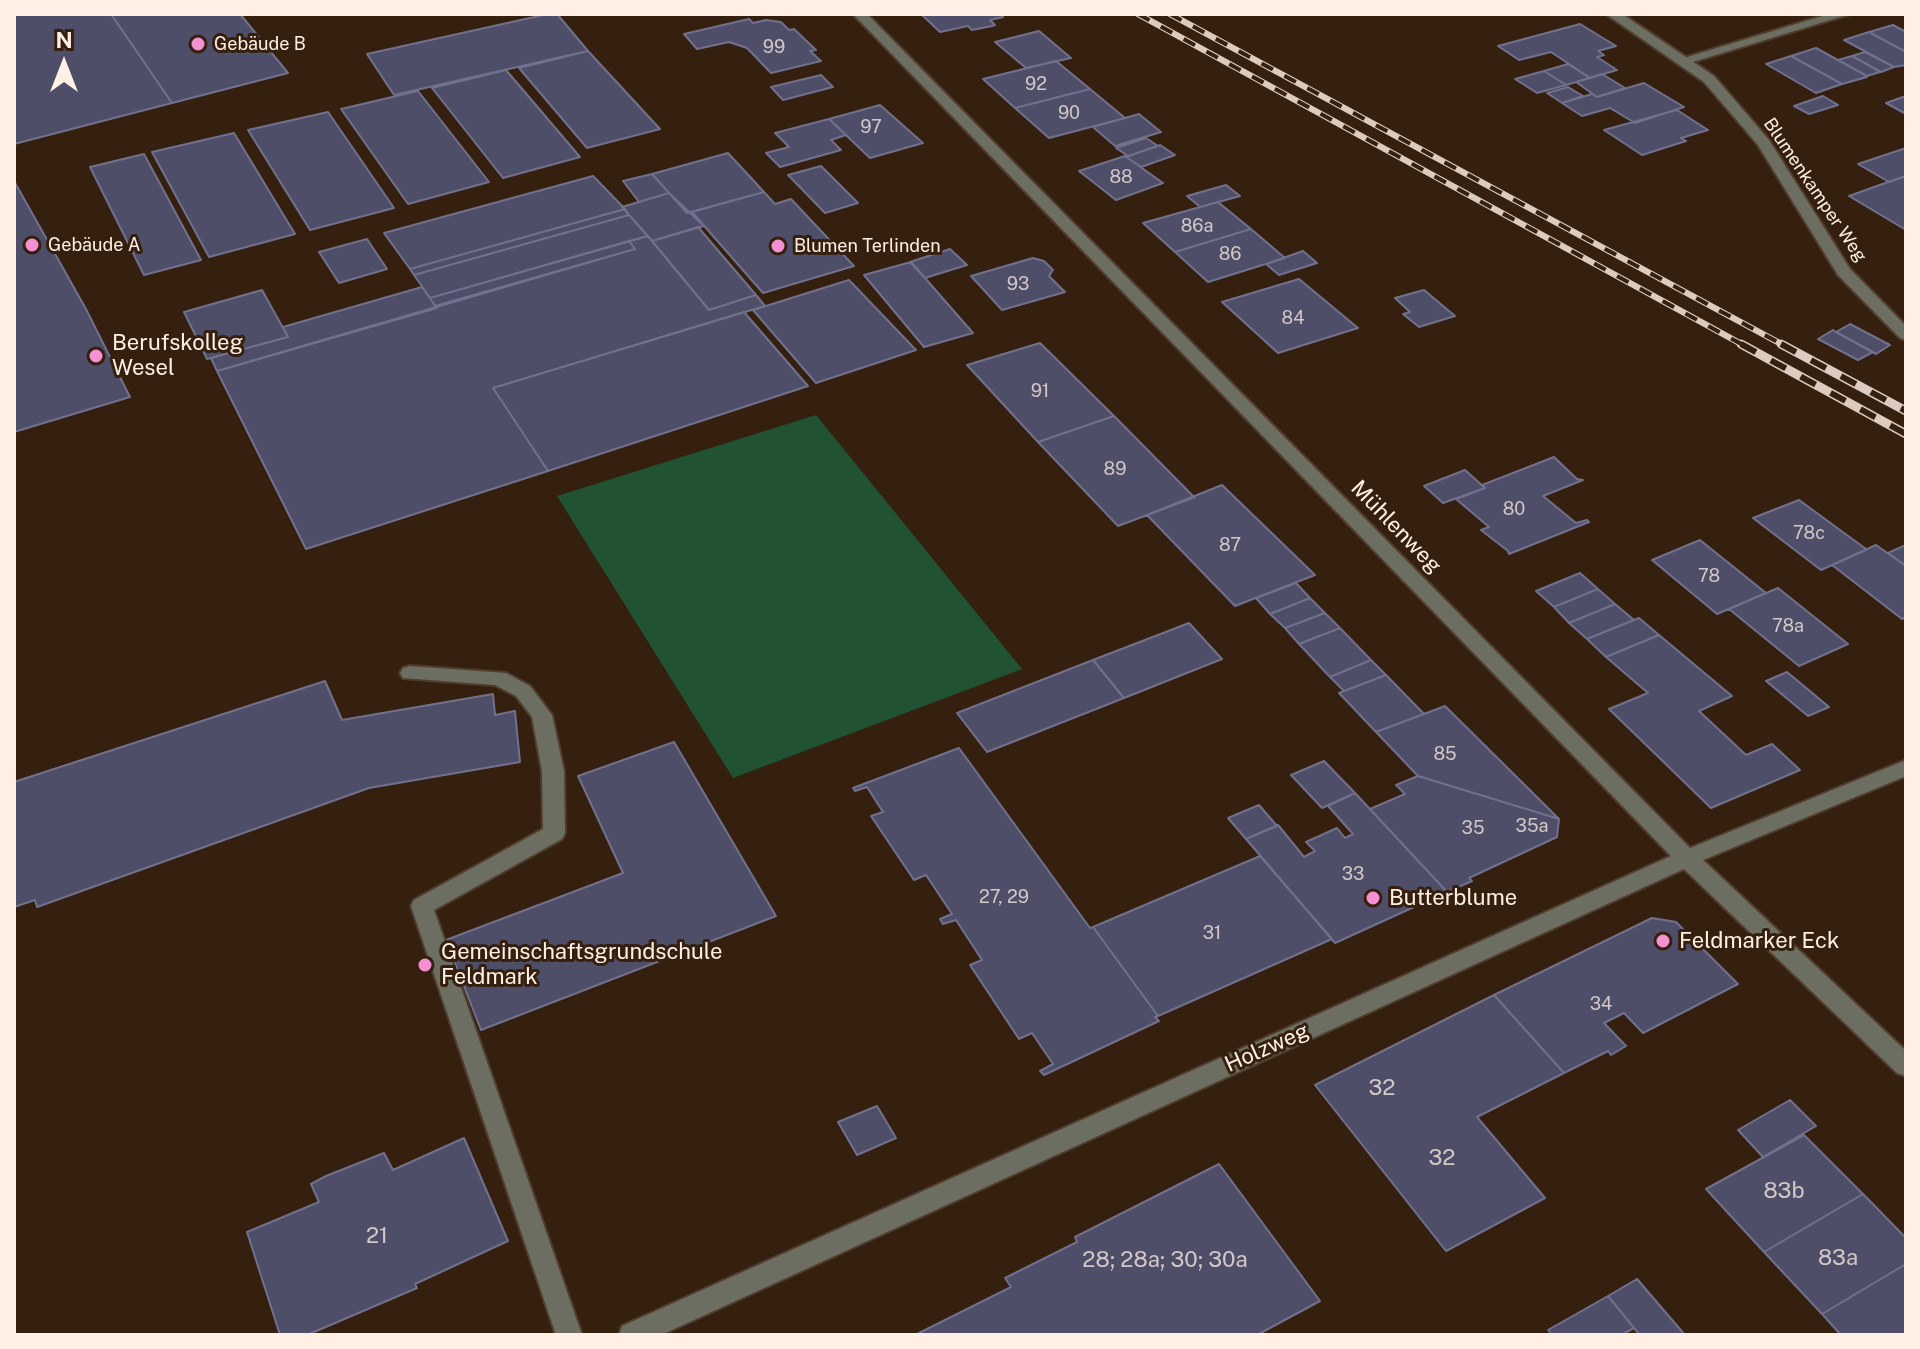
<!DOCTYPE html>
<html>
<head>
<meta charset="utf-8">
<style>
  body { margin:0 }
  #map { position:relative; width:1920px; height:1349px; overflow:hidden; background:#35200f; font-family:"Public Sans",sans-serif }
  canvas { display:block }
  .frame { position:absolute; inset:0; border:16px solid #fff0e6; pointer-events:none }
  .north { position:absolute; left:24px; top:24px; width:80px; height:80px; -webkit-text-stroke:6px #35200f; paint-order:stroke; rotate:0deg; font-size:22px; font-weight:700; line-height:32px; text-align:center; color:#fff0e6 }
  .north::after { content:''; display:block; margin:auto; width:28px; height:36px; background:#fff0e6; clip-path:polygon(50% 0,100% 100%,50% 72%,0 100%) }
</style>
</head>
<body>
<div id="map">
<canvas width="1920" height="1349"></canvas>
<div class="frame"></div>
<div class="north">N</div>
</div>
<script>
const c = document.querySelector('canvas').getContext('2d');
c.lineJoin = 'round';
function fill(path, color) { c.fillStyle = color; c.fill(path, 'evenodd'); }
const toPath = rows => new Path2D(rows.map(r => 'M' + r).join(''));
function trace(path, color, width, dash) { c.strokeStyle = color; c.lineWidth = width; c.lineCap = dash ? 'butt' : 'round'; c.setLineDash(dash || []); c.stroke(path); }
function write(font, color, halo, rows, align = 'center') {
  c.font = font + ' "Public Sans",sans-serif'; c.lineWidth = 6; c.setLineDash([]); c.textBaseline = 'middle'; c.strokeStyle = halo; c.fillStyle = color; for (const [text, x, y, turn = 0] of rows) {
    c.save(); c.translate(x, y); c.rotate((+turn || 0) * Math.PI / 180); c.textAlign = isNaN(turn) ? turn : align; if (halo) c.strokeText(text, 0, 0); c.fillText(text, 0, 0); c.restore();
  }
}
fill(toPath([
  [816,415,1022,669,733,778,557,496]
]), '#215232');
const building = toPath([
  [14,14,111,14,172,103,14,144,14,14],
  [111,14,240,14,288,73,172,103,111,14],
  [548,14,557,14,588,51,394,95,367,54,548,14],
  [921,14,1000,14,1003,17,990,20,995,25,992,26,972,30,968,26,940,32,921,14],
  [749,19,753,23,766,20,781,22,789,30,794,29,816,50,810,51,821,61,771,73,747,48,729,42,697,49,684,34,749,19],
  [1580,24,1616,46,1598,51,1604,55,1597,57,1617,70,1590,78,1551,52,1519,60,1498,46,1580,24],
  [1893,25,1906,32,1906,52,1869,32,1893,25],
  [1039,31,1071,58,1026,68,995,42,1039,31],
  [1869,32,1906,52,1906,65,1894,67,1844,40,1869,32],
  [1816,48,1867,76,1867,77,1842,84,1791,56,1816,48],
  [588,51,660,129,587,148,519,68,588,51],
  [1865,52,1894,67,1881,72,1852,56,1865,52],
  [1791,56,1842,84,1816,93,1766,64,1791,56],
  [1852,56,1880,72,1867,76,1838,60,1852,56],
  [1056,61,1090,89,1015,108,983,79,1056,61],
  [1568,64,1590,78,1566,85,1544,71,1568,64],
  [506,70,580,157,503,178,432,88,506,70],
  [1544,71,1566,85,1537,93,1515,79,1544,71],
  [1602,74,1625,88,1597,97,1576,82,1602,74],
  [821,75,833,87,783,100,771,87,821,75],
  [1644,83,1684,107,1635,123,1610,108,1582,116,1562,103,1592,94,1597,97,1644,83],
  [1568,87,1583,96,1562,103,1547,93,1568,87],
  [1090,89,1125,118,1049,138,1015,108,1090,89],
  [418,91,489,182,408,204,341,109,418,91],
  [1823,96,1838,105,1809,114,1794,106,1823,96],
  [1906,96,1906,114,1886,103,1906,96],
  [880,105,923,143,870,158,829,119,880,105],
  [1677,110,1708,130,1681,138,1686,141,1642,155,1604,130,1677,110],
  [328,112,394,208,310,230,248,130,328,112],
  [1139,114,1161,132,1115,146,1093,127,1139,114],
  [829,119,846,135,831,140,841,150,780,167,766,153,789,147,775,133,829,119],
  [234,133,295,234,209,257,152,152,234,133],
  [1146,138,1158,146,1128,156,1116,148,1146,138],
  [1160,145,1175,155,1141,167,1126,157,1160,145],
  [1906,148,1906,176,1889,182,1858,164,1906,148],
  [728,153,764,192,687,213,652,174,728,153],
  [144,154,201,260,144,275,90,167,144,154],
  [1125,156,1163,183,1116,200,1079,171,1125,156],
  [821,166,858,203,825,213,788,175,821,166],
  [652,174,669,193,639,202,623,181,652,174],
  [593,176,625,209,410,269,384,233,593,176],
  [1906,176,1906,230,1849,196,1888,182,1906,176],
  [14,181,86,309,130,397,14,432,14,181],
  [1226,185,1240,196,1200,207,1187,196,1226,185],
  [764,192,775,204,791,199,854,266,763,293,692,212,764,192],
  [669,193,704,226,652,241,622,207,669,193],
  [1218,202,1251,229,1175,252,1143,223,1218,202],
  [625,209,629,215,414,275,410,269,625,209],
  [629,215,648,236,430,298,414,275,629,215],
  [698,227,756,295,709,310,652,241,698,227],
  [1251,229,1285,258,1208,282,1175,252,1251,229],
  [648,236,709,310,756,295,765,306,493,388,548,471,306,549,217,371,635,249,629,241,648,236],
  [367,239,387,269,339,283,319,252,367,239],
  [629,241,635,249,435,306,430,298,629,241],
  [950,249,967,265,925,278,910,262,950,249],
  [1303,251,1317,263,1279,275,1266,264,1303,251],
  [1033,258,1044,261,1053,270,1049,276,1065,292,1002,310,971,276,1033,258],
  [911,262,925,278,973,333,924,347,864,275,911,262],
  [1299,279,1358,328,1278,353,1222,302,1299,279],
  [849,280,916,350,816,383,753,310,849,280],
  [422,287,437,308,217,371,211,358,288,337,283,327,422,287],
  [262,290,288,337,207,359,184,312,262,290],
  [1424,290,1455,316,1419,327,1403,314,1410,312,1395,298,1424,290],
  [744,312,808,386,548,471,493,388,744,312],
  [1850,324,1890,345,1876,354,1836,332,1850,324],
  [1833,330,1836,332,1873,352,1858,360,1818,339,1833,330],
  [1040,343,1114,416,1038,442,967,365,1040,343],
  [1114,416,1193,496,1195,497,1118,526,1038,442,1114,416],
  [1554,457,1577,479,1583,480,1543,496,1576,523,1587,520,1589,522,1509,554,1508,551,1481,530,1489,527,1456,499,1485,488,1482,485,1554,457],
  [1465,470,1485,488,1443,503,1424,486,1465,470],
  [1222,485,1315,575,1235,606,1147,515,1222,485],
  [1799,500,1866,549,1866,550,1821,570,1753,518,1799,500],
  [1700,540,1766,593,1717,614,1652,560,1700,540],
  [1876,545,1906,566,1906,617,1902,619,1832,565,1876,545],
  [1906,545,1906,566,1888,553,1906,545],
  [1580,573,1598,589,1554,607,1536,591,1580,573],
  [1296,583,1310,598,1270,614,1256,598,1296,583],
  [1778,588,1848,644,1799,666,1729,609,1778,588],
  [1598,589,1615,604,1569,623,1554,607,1598,589],
  [1310,598,1325,613,1285,628,1270,614,1310,598],
  [1615,604,1634,620,1587,639,1569,623,1615,604],
  [1325,613,1340,628,1299,644,1285,628,1325,613],
  [1639,618,1659,635,1606,657,1587,639,1639,618],
  [1189,623,1222,659,1124,698,1093,660,1189,623],
  [1340,628,1371,660,1330,677,1299,644,1340,628],
  [1659,635,1732,696,1699,711,1746,755,1772,744,1800,770,1711,808,1609,709,1648,693,1606,657,1659,635],
  [1093,660,1124,698,987,752,957,713,1093,660],
  [1371,660,1386,675,1344,691,1330,677,1371,660],
  [1787,672,1829,707,1808,716,1766,681,1787,672],
  [1386,675,1424,714,1376,732,1339,693,1386,675],
  [325,681,342,720,493,694,495,715,515,711,520,762,369,788,37,907,35,900,14,907,14,782,325,681],
  [1445,706,1559,819,1418,776,1376,732,1445,706],
  [674,742,776,916,481,1030,446,940,623,873,578,776,674,742],
  [959,748,1090,928,1093,927,1158,1016,1155,1017,1159,1021,1044,1075,1040,1071,1053,1064,1032,1033,1019,1039,970,965,982,960,956,920,943,924,940,919,952,914,926,875,914,880,871,816,883,812,867,787,855,791,853,788,959,748],
  [1324,761,1355,793,1322,808,1291,775,1324,761],
  [1418,776,1559,819,1557,837,1469,878,1472,881,1447,892,1370,809,1405,794,1396,785,1418,776],
  [1355,793,1447,892,1335,943,1246,839,1278,825,1304,857,1315,851,1306,842,1337,828,1345,838,1353,834,1328,806,1355,793],
  [1259,805,1277,826,1246,839,1228,818,1259,805],
  [1260,856,1332,939,1158,1016,1093,927,1260,856],
  [1652,918,1676,922,1738,984,1643,1033,1624,1013,1604,1023,1626,1046,1611,1055,1608,1051,1564,1073,1494,995,1652,918],
  [1494,995,1564,1073,1477,1117,1545,1198,1446,1251,1315,1085,1494,995],
  [1790,1100,1816,1126,1763,1157,1738,1130,1790,1100],
  [877,1106,896,1138,857,1155,838,1122,877,1106],
  [1804,1135,1863,1194,1764,1252,1706,1189,1804,1135],
  [464,1138,508,1241,415,1284,417,1288,307,1335,280,1335,247,1232,319,1202,311,1184,326,1176,384,1153,393,1170,464,1138],
  [1219,1164,1320,1301,1257,1335,915,1335,1011,1287,1005,1278,1077,1242,1075,1237,1219,1164],
  [1863,1194,1906,1238,1906,1264,1822,1314,1764,1252,1863,1194],
  [1906,1264,1906,1335,1841,1335,1822,1314,1906,1264],
  [1637,1279,1685,1335,1640,1335,1634,1328,1608,1296,1637,1279],
  [1608,1296,1634,1328,1621,1335,1552,1335,1548,1330,1608,1296]
]);
fill(building, '#4e4e68');
trace(building, '#71718d', 2);
const service = toPath([
  [1829,14,1850,14,1686,64,1674,61,1829,14],
  [410,666,506,673,530,686,552,715,564,771,565,833,562,839,434,910,582,1335,556,1335,411,906,414,900,543,829,542,771,532,717,516,696,495,685,403,678,400,673,403,668,410,666]
]);
const minor = toPath([
  [853,14,867,14,1690,848,1906,760,1906,776,1703,860,1906,1051,1906,1076,1897,1073,1684,869,661,1335,619,1335,622,1326,1671,856,853,14],
  [1606,14,1622,14,1714,76,1769,140,1850,269,1906,326,1906,340,1900,338,1838,275,1758,145,1704,82,1606,14]
]);
trace(service, '#513d2d', 4);
trace(minor, '#513d2d', 4);
fill(service, '#6b6e61');
fill(minor, '#6b6e61');
const railFar1 = toPath([
  [1138,14,1745,346],
  [1170,14,1785,346]
]);
const rail = toPath([
  [1741,344,1906,434],
  [1781,344,1906,411]
]);
trace(railFar1, '#dcccc0', 6);
trace(rail, '#dcccc0', 9);
trace(railFar1, '#35200f', 4, [13]);
trace(rail, '#35200f', 6, [17]);
for (const [x, y, r, color] of [
  [198,44,8,"#f591d2"],
  [32,245,8,"#f591d2"],
  [778,246,8,"#f591d2"],
  [96,356,8,"#f591d2"],
  [1373,898,8,"#f591d2"],
  [1663,941,8,"#f591d2"],
  [425,965,8,"#f591d2"]
]) { const dot = new Path2D(); dot.arc(x, y, r, 0, 2 * Math.PI); c.fillStyle = color; c.fill(dot); trace(dot, '#35200f', 3); }
write('18px', '#fff0e6', '#35200f', [
  ["Gebäude B",214,44],
  ["Gebäude A",48,245],
  ["Blumen Terlinden",794,246]
], 'left');
write('18px', '#d3c8c6', null, [
  ["99",774,47],
  ["92",1036,84],
  ["90",1069,113],
  ["97",871,127],
  ["88",1121,177],
  ["86a",1197,226],
  ["86",1230,254],
  ["93",1018,284],
  ["84",1293,318],
  ["91",1040,391],
  ["89",1115,469],
  ["80",1514,509],
  ["78c",1809,533],
  ["87",1230,545],
  ["78",1709,576],
  ["78a",1788,626],
  ["85",1445,754],
  ["35a",1532,826],
  ["35",1473,828],
  ["33",1353,874],
  ["27, 29",1004,897],
  ["31",1212,933],
  ["34",1601,1004]
]);
write('18px', '#fff0e6', '#35200f', [
  ["Blumenkamper Weg",1815,190,56]
]);
write('22px', '#fff0e6', '#35200f', [
  ["Berufskolleg",112,343],
  ["Wesel",112,368],
  ["Butterblume",1389,898],
  ["Feldmarker Eck",1679,941],
  ["Gemeinschaftsgrundschule",441,952],
  ["Feldmark",441,977]
], 'left');
write('22px', '#fff0e6', '#35200f', [
  ["Mühlenweg",1396,527,46],
  ["Holzweg",1267,1048,-24]
]);
write('22px', '#d3c8c6', null, [
  ["32",1382,1088],
  ["32",1442,1158],
  ["83b",1784,1191],
  ["21",377,1236],
  ["83a",1838,1258],
  ["28; 28a; 30; 30a",1165,1260]
]);
</script>
</body>
</html>
